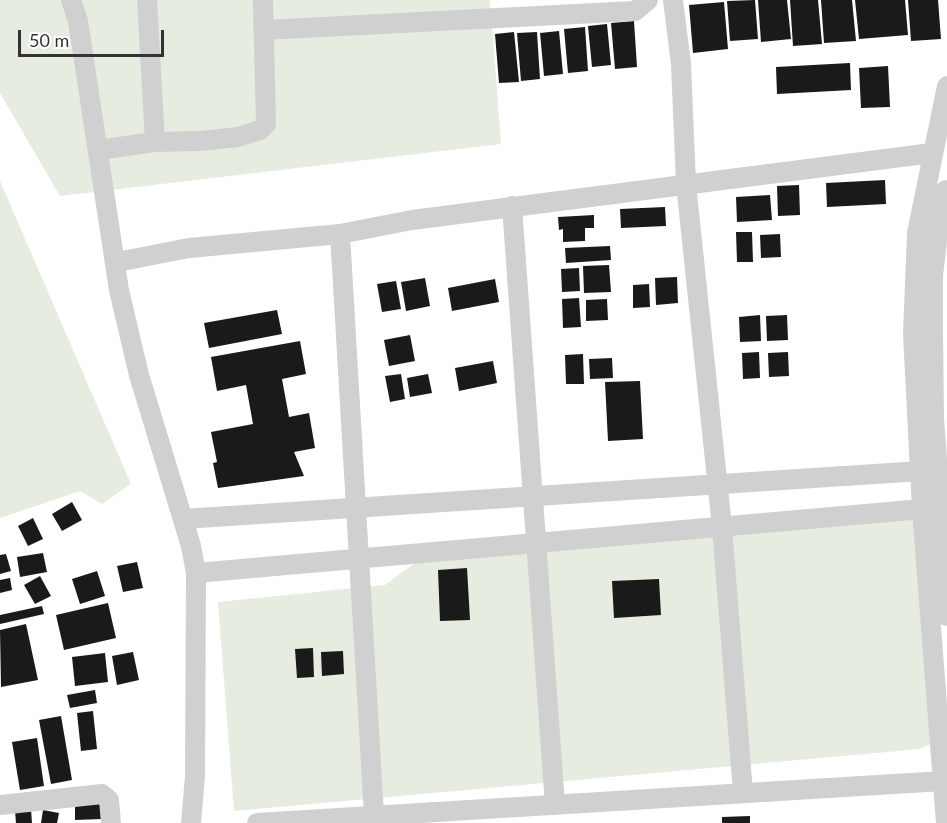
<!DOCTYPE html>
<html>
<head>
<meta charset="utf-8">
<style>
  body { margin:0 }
  #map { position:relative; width:947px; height:823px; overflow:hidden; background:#fff; font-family:Lato,sans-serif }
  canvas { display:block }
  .scale { position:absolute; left:18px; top:30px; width:146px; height:27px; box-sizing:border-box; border:3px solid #333; border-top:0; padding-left:8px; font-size:18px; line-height:21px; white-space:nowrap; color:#333; -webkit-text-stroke:4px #fff; paint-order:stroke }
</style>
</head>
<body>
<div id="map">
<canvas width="947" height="823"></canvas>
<div class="scale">50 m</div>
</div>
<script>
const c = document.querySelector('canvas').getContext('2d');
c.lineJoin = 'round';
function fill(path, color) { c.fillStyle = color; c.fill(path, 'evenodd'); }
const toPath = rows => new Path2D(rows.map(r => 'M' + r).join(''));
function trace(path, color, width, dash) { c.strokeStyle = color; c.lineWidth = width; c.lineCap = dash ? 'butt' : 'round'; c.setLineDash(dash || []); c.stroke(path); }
fill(toPath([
  [0,0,490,0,501,144,60,196,0,93],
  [0,181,131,484,102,504,80,491,0,518],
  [917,519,931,744,920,749,234,811,218,602,385,585,419,560]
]), '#e6ecdf');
fill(toPath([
  [755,0,758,39,730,41,727,1],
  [758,0,787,0,791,39,761,42],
  [790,0,818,0,822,44,793,46],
  [821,0,852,0,856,41,824,43],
  [855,0,905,0,908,35,859,39],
  [908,0,938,0,941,39,911,41],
  [724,2,728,49,693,53,689,5],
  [634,21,637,67,615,69,611,23],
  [607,24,611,65,592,67,588,26],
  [585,27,588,71,568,73,564,29],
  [559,31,563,74,544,76,540,33],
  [514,32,519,82,499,83,495,34],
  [537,32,540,79,521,81,517,33],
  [850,63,851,90,777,94,776,67],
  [888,66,890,107,861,108,859,68],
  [885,180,886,204,827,207,826,183],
  [799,185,800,215,778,216,777,186],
  [770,195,772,220,737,222,736,197],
  [665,207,666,226,621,228,620,209],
  [594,215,594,228,585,228,585,241,563,242,563,229,559,230,558,217],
  [736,232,752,232,753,262,737,262],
  [780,234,781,257,761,258,760,235],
  [610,246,611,260,566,263,565,248],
  [609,265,611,292,584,293,583,266],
  [579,268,580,291,562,292,561,269],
  [677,277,678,303,656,305,655,278],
  [425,278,430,306,406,311,401,282],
  [495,279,499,302,452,311,448,288],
  [396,281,401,309,382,312,377,284],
  [649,284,650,307,633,308,633,285],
  [579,298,581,327,563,328,562,299],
  [607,299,608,320,586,321,586,300],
  [277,310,282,334,209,348,204,323],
  [760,315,761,341,740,342,739,317],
  [787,315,788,340,767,341,766,316],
  [410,335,415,361,389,366,384,340],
  [300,341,306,374,282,379,289,417,309,413,315,448,294,452,304,476,218,488,213,463,217,462,211,432,253,424,246,385,217,391,211,357],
  [759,352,760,378,743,379,742,353],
  [788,352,789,376,769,377,768,353],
  [583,354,584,384,566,384,565,355],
  [612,358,613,378,590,379,589,359],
  [493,361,497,383,459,391,455,368],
  [401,374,405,399,390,402,385,376],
  [428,374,432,393,410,397,407,378],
  [640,381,643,439,608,441,605,382],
  [72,502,82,520,62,531,52,514],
  [33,518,43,539,28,546,18,526],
  [43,553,47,572,20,577,17,557],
  [6,554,11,571,0,574,0,555],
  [137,562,143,588,123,592,117,566],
  [467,568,470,620,440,621,438,570],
  [97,571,105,596,80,604,72,579],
  [40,576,51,596,35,604,24,585],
  [10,578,12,590,0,593,0,580],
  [659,579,661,615,614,618,612,581],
  [108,603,116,638,64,650,56,615],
  [42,606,44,614,0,624,0,615],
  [26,624,38,680,1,687,0,630],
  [313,648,314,677,297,678,295,649],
  [343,651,344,674,322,676,321,652],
  [133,652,139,680,117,685,112,656],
  [105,653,108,682,75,686,72,657],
  [95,690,97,703,70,708,67,695],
  [93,711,97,749,81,751,77,713],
  [61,716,72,780,51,784,39,720],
  [37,738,44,786,20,790,12,742],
  [75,800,102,800,102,819,75,820],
  [31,809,32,823,16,823,15,811],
  [43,810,59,813,57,823,41,823],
  [750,816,750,823,722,823,722,817]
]), '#1a1a1a');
trace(toPath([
  [71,0,78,21,119,290,139,375,191,546,196,573,195,776,191,823],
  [147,0,155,142],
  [673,0,681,64,686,184,722,527,743,793],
  [263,30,635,11,648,0],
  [98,150,155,142,200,141,238,137,260,130,266,124,263,0],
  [512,206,555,805],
  [340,234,374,815],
  [117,262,189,248,340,234,412,220,932,153],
  [183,519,921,471],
  [196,573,922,509],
  [0,805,102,794,109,800,111,823],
  [257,823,943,781],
  [946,823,922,509,913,334,917,233,947,86]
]), '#d0d0d0', 20);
trace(toPath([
  [947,192,936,233,931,275,931,333,932,419,947,614]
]), '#d0d0d0', 24);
</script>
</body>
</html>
